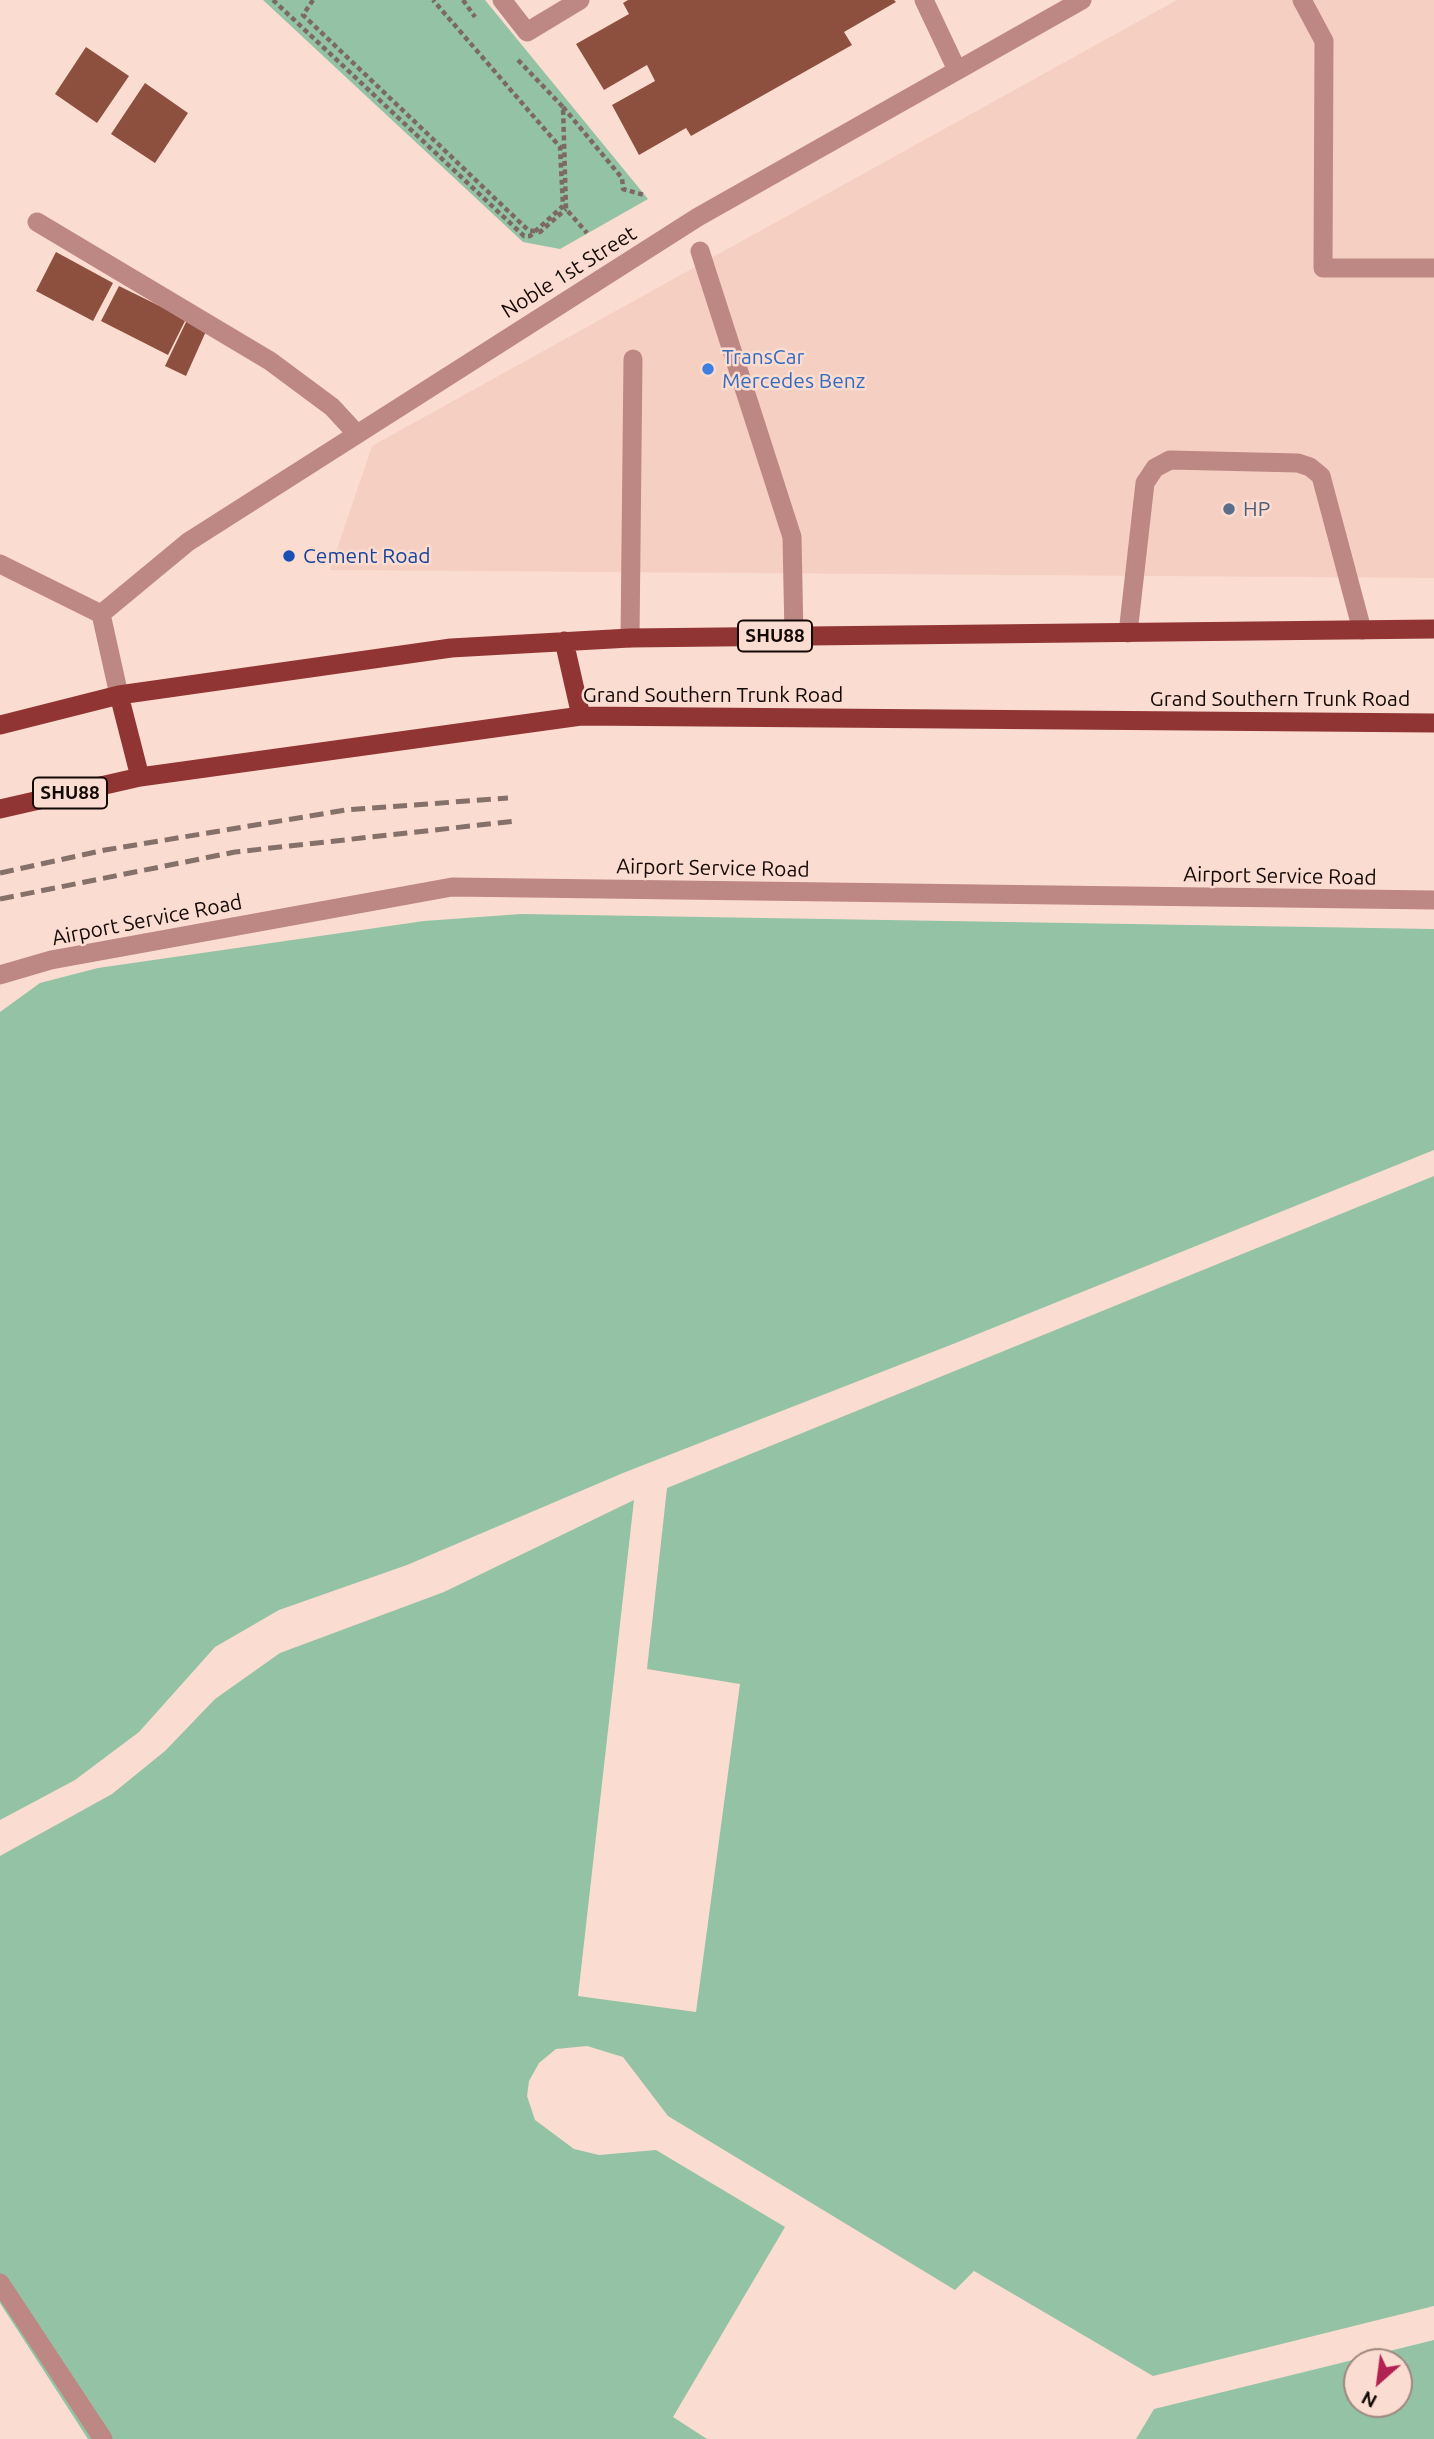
<!DOCTYPE html>
<html>
<head>
<meta charset="utf-8">
<style>
  body { margin:0 }
  #map { position:relative; width:1434px; height:2439px; overflow:hidden; background:#fbdcd1; font-family:Ubuntu,sans-serif }
  canvas { display:block }
  .north { position:absolute; left:1343px; top:2348px; width:70px; height:70px; box-sizing:border-box; background:#fbdcd1; border:2px solid #9e8880; border-radius:50%; rotate:208deg; font-size:19px; font-weight:700; line-height:28px; text-align:center; color:#130906 }
  .north::after { content:''; display:block; margin:auto; width:24px; height:32px; background:#b12152; clip-path:polygon(50% 0,100% 100%,50% 72%,0 100%) }
</style>
</head>
<body>
<div id="map">
<canvas width="1434" height="2439"></canvas>
<div class="north">N</div>
</div>
<script>
const c = document.querySelector('canvas').getContext('2d');
c.lineJoin = 'round';
function fill(path, color) { c.fillStyle = color; c.fill(path, 'evenodd'); }
const toPath = rows => new Path2D(rows.map(r => 'M' + r).join(''));
function trace(path, color, width, dash) { c.strokeStyle = color; c.lineWidth = width; c.lineCap = dash ? 'butt' : 'round'; c.setLineDash(dash || []); c.stroke(path); }
function write(font, color, halo, rows, align = 'center') {
  c.font = font + ' Ubuntu,sans-serif'; c.lineWidth = 5; c.setLineDash([]); c.textBaseline = 'middle'; c.strokeStyle = halo; c.fillStyle = color; for (const [text, x, y, turn = 0] of rows) {
    c.save(); c.translate(x, y); c.rotate((+turn || 0) * Math.PI / 180); c.textAlign = isNaN(turn) ? turn : align; if (halo) c.strokeText(text, 0, 0); c.fillText(text, 0, 0); c.restore();
  }
}
fill(toPath([
  [1177,0,1434,0,1434,578,330,570,372,446]
]), '#f5cfc1');
fill(toPath([
  [263,0,485,0,648,199,560,249,523,242],
  [521,914,1434,929,1434,1150,953,1344,623,1473,407,1565,279,1610,215,1647,139,1732,75,1780,0,1820,0,1012,40,983,98,968,424,921],
  [1434,1176,1434,2306,1153,2376,974,2271,955,2290,668,2116,623,2057,587,2046,556,2049,539,2063,529,2081,527,2096,535,2120,574,2149,599,2155,656,2150,785,2227,673,2417,707,2439,88,2439,0,2303,0,1856,112,1794,165,1751,215,1699,280,1653,444,1592,634,1500,578,1996,696,2012,740,1684,647,1669,667,1488],
  [1434,2340,1434,2439,1136,2439,1154,2409],
  [1357,2362,1399,2362,1399,2404,1357,2404]
]), '#93c2a5');
fill(toPath([
  [628,0,894,0,896,2,844,32,852,45,691,136,686,128,639,155,612,105,655,81,647,65,604,90,576,44,629,14,623,3],
  [86,47,129,76,97,123,55,94],
  [145,83,188,113,155,163,111,134],
  [56,252,113,283,93,321,36,291],
  [119,286,186,319,168,355,101,321],
  [187,320,207,329,186,376,165,366]
]), '#8d503e');
trace(toPath([
  [273,0,524,236,530,236,563,206,560,147,433,0],
  [313,0,303,15,528,230,540,232,566,209],
  [463,0,475,17],
  [518,60,563,107,566,209,587,233],
  [563,107,622,178,623,189,644,195]
]), '#7d6963', 4.5, [5, 3.5]);
trace(toPath([
  [1302,0,1324,41,1323,268,1434,268],
  [700,251,792,537,794,636],
  [1128,633,1145,483,1155,468,1170,460,1298,463,1310,467,1321,476,1362,630],
  [630,638,633,359],
  [0,975,51,960,452,887,1434,900],
  [0,2283,103,2439]
]), '#bd8783', 19);
trace(toPath([
  [502,0,527,32,580,0],
  [924,0,957,70],
  [37,222,270,361,332,407,357,434]
]), '#bd8783', 19);
trace(toPath([
  [0,564,101,614,119,695],
  [101,614,188,542,698,217,1082,0]
]), '#bd8783', 19);
trace(toPath([
  [564,641,581,716],
  [119,695,140,777],
  [0,725,119,695,451,648,630,638,1434,629],
  [0,809,140,777,581,716,1434,723]
]), '#913534', 19);
trace(toPath([
  [0,873,105,850,346,810,508,798],
  [0,899,235,852,516,821]
]), '#85716a', 5, [14, 7]);
for (const [x, y, r, color] of [
  [708,369,7,"#3f7fe0"],
  [1229,509,7,"#5c6f8a"],
  [289,556,7,"#1a4fb4"]
]) { const dot = new Path2D(); dot.arc(x, y, r, 0, 2 * Math.PI); c.fillStyle = color; c.fill(dot); trace(dot, '#fbdcd1', 2.5); }
for (const [x, y, w] of [
  [775,636,74],
  [70,793,74]
]) { const box = new Path2D(); box.roundRect(x - w / 2, y - 15.5, w, 31, 5); c.fillStyle = '#fbdcd1'; c.fill(box); trace(box, '#130906', 2); }
write('bold 19px', '#130906', null, [
  ["SHU88",775,636],
  ["SHU88",70,793]
]);
write('21px', '#130906', '#fbdcd1', [
  ["Noble 1st Street",569,272,-32],
  ["Grand Southern Trunk Road",713,695],
  ["Grand Southern Trunk Road",1280,699],
  ["Airport Service Road",713,868,1],
  ["Airport Service Road",1280,876,1],
  ["Airport Service Road",147,920,-11]
]);
write('21px', '#366cbe', '#fbdcd1', [
  ["TransCar",722,357],
  ["Mercedes Benz",722,381]
], 'left');
write('21px', '#4e5e75', '#fbdcd1', [
  ["HP",1243,509]
], 'left');
write('21px', '#164399', '#fbdcd1', [
  ["Cement Road",303,556]
], 'left');
</script>
</body>
</html>
